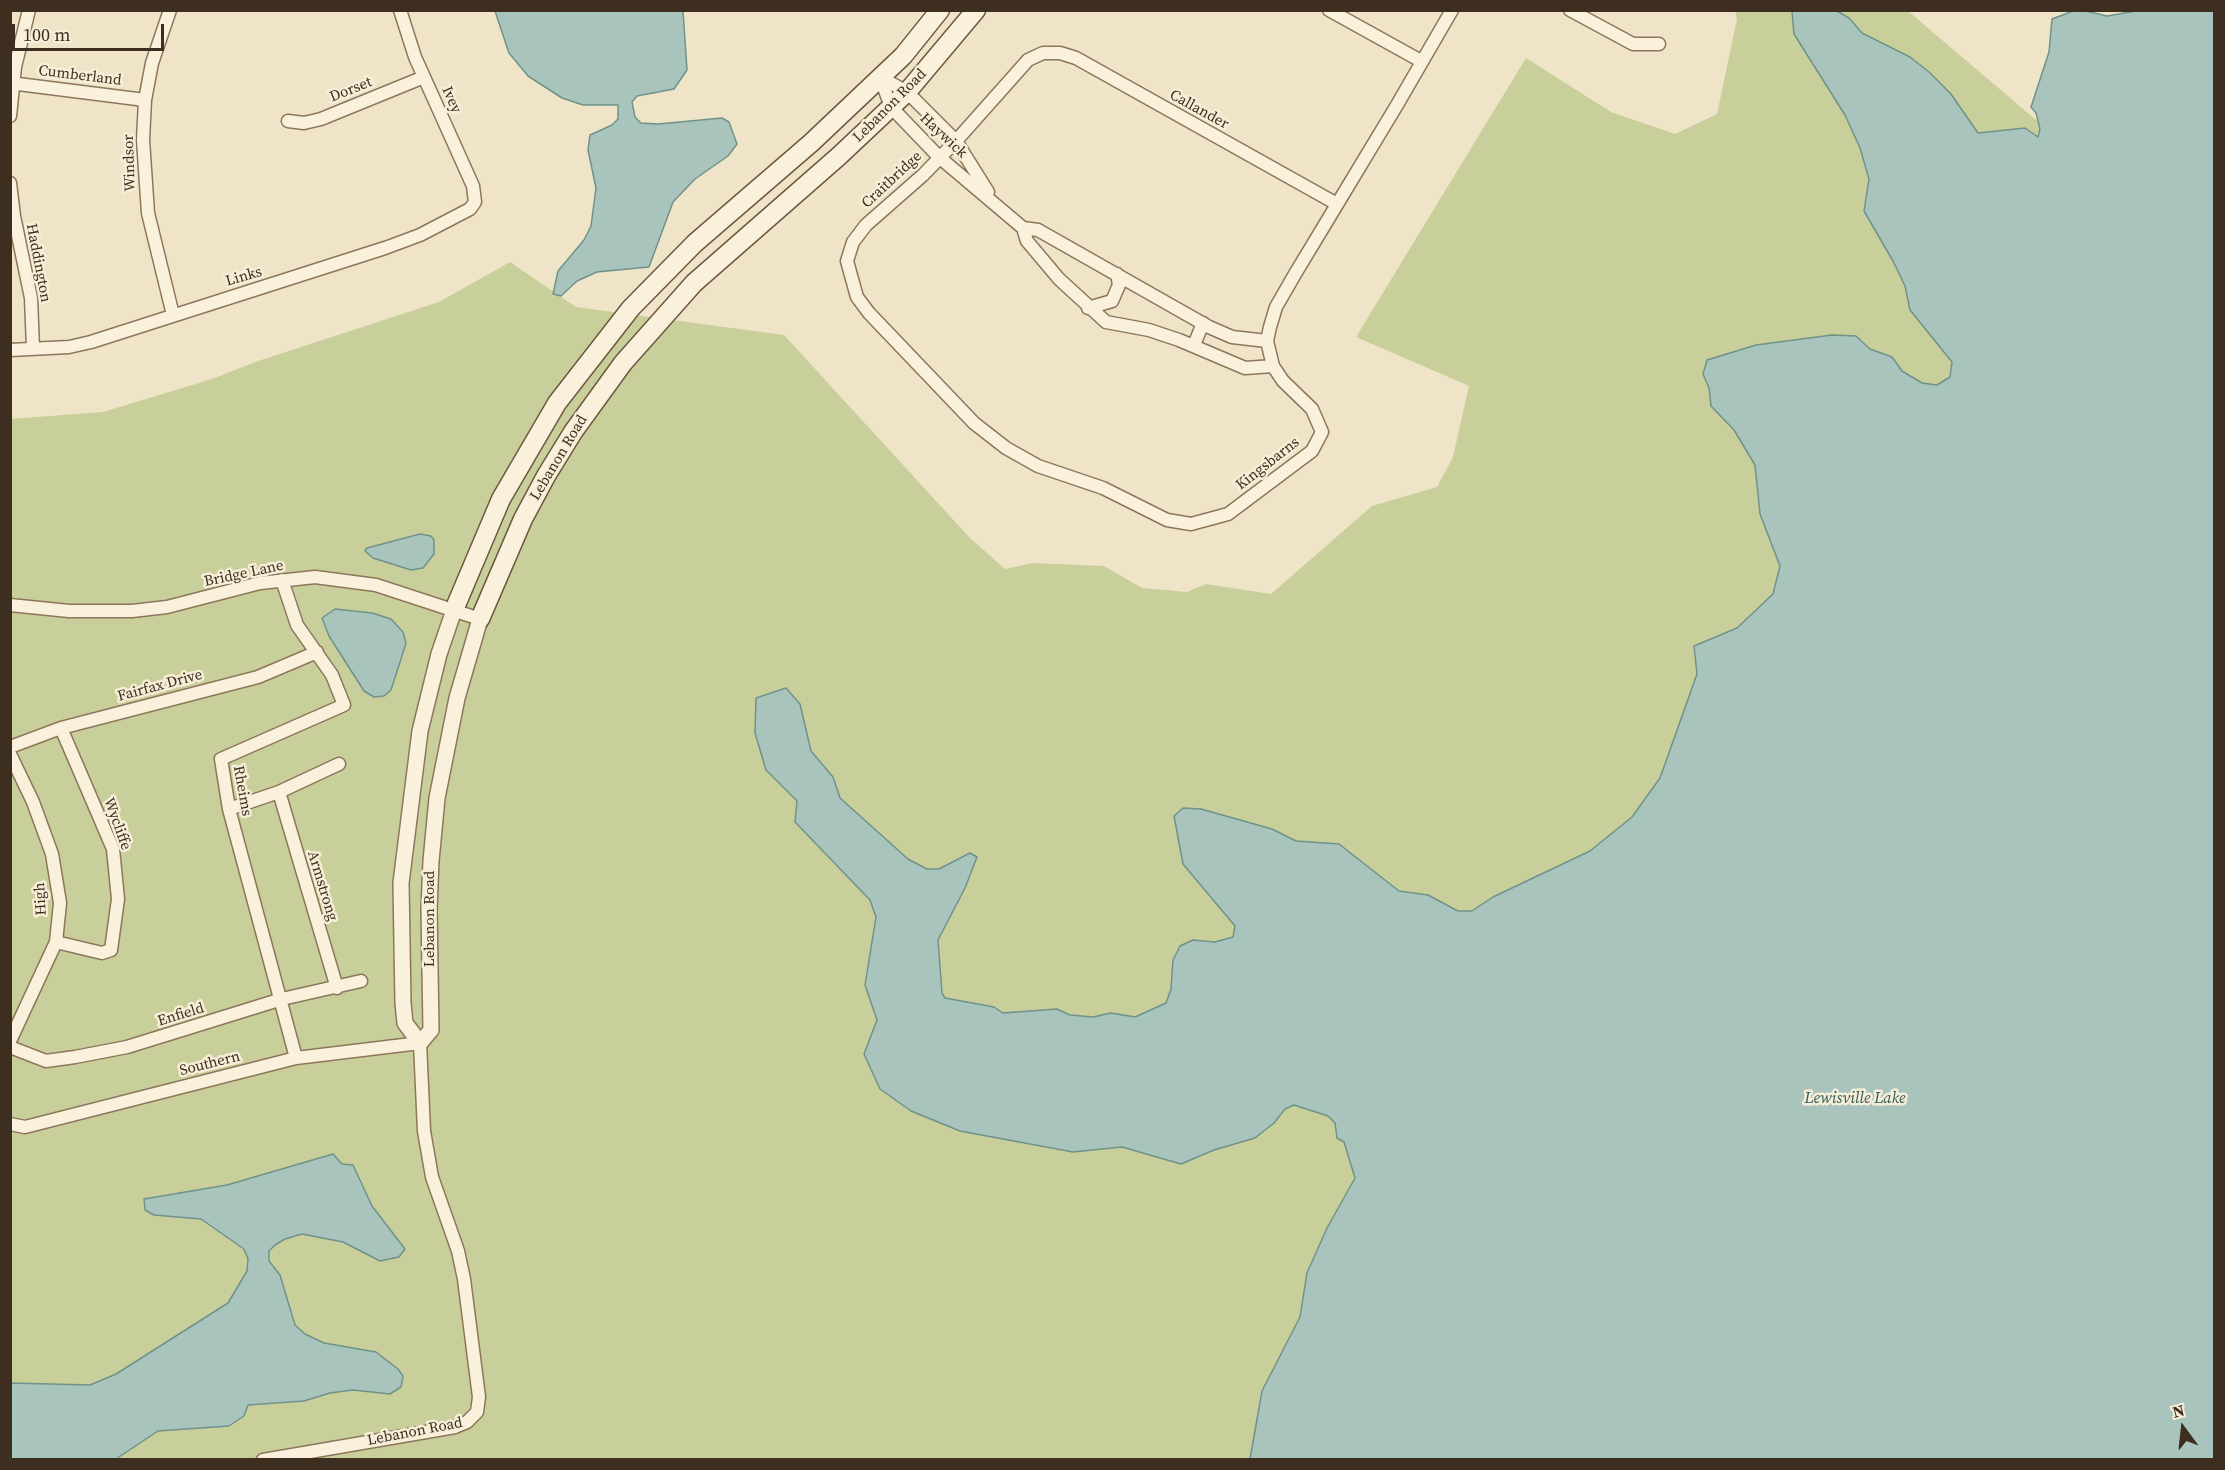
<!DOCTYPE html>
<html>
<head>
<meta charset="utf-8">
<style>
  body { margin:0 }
  #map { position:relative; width:2225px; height:1470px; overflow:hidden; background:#f0e4c8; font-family:"Source Serif 4",serif }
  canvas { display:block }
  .frame { position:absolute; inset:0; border:12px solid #3d2e20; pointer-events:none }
  .north { position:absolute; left:2153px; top:1398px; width:60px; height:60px; -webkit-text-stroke:4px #f7eed8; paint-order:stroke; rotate:345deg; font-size:16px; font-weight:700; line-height:24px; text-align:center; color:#3d2e20 }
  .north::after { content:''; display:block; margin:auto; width:21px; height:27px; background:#3d2e20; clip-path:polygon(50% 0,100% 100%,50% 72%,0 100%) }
  .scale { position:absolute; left:12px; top:24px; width:152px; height:27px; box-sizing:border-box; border:3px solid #3d2e20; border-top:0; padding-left:8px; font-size:18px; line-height:21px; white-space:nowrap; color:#3d2e20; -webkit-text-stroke:4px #f7eed8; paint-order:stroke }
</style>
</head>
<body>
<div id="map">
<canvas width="2225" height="1470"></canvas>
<div class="frame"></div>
<div class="north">N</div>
<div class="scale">100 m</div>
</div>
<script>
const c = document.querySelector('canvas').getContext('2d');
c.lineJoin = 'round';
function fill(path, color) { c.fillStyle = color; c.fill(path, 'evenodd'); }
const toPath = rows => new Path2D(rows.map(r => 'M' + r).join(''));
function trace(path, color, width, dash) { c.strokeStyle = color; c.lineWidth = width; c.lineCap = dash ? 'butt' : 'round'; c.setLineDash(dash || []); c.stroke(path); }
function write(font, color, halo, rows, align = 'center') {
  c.font = font + ' "Source Serif 4",serif'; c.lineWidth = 5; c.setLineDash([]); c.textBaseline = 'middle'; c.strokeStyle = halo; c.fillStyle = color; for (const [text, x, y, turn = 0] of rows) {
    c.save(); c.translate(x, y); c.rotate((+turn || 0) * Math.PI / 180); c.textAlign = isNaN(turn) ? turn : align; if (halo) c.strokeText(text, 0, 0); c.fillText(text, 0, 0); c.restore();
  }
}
fill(toPath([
  [1735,11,1908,11,2144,212,1556,1459,11,1460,11,419,103,412,212,379,258,361,439,302,510,262,576,307,784,335,969,537,1005,569,1032,563,1104,566,1142,588,1187,592,1206,584,1271,594,1372,506,1437,487,1453,457,1469,386,1356,337,1526,58,1611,112,1675,134,1717,114,1737,19]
]), '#c9cf9b');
const water = toPath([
  [495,11,683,11,687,70,674,89,637,96,632,102,635,117,641,123,658,124,722,118,729,122,737,144,728,156,695,179,673,202,649,267,597,272,577,281,561,296,553,294,558,271,584,240,591,226,596,188,588,150,590,135,612,125,618,119,618,105,583,105,562,98,528,76,509,53,495,11],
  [1792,11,1837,11,1849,18,1862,33,1910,57,1929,72,1951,94,1978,133,2025,128,2038,137,2040,129,2036,113,2031,107,2049,52,2052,19,2073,11,2086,11,2107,16,2136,11,2214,11,2214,1459,1250,1459,1262,1391,1300,1317,1307,1273,1327,1228,1355,1178,1344,1142,1337,1138,1335,1123,1328,1116,1294,1105,1285,1109,1274,1123,1255,1138,1214,1150,1181,1164,1122,1147,1073,1152,960,1131,911,1111,880,1089,864,1054,877,1020,865,985,876,917,870,900,795,822,797,801,766,770,755,733,756,698,786,688,800,704,811,751,833,777,840,798,908,859,927,869,939,869,970,853,977,857,965,888,938,940,942,993,945,998,994,1007,1003,1013,1057,1009,1070,1015,1093,1017,1111,1013,1135,1017,1166,1003,1171,989,1173,960,1180,946,1193,940,1215,942,1233,937,1235,926,1183,864,1174,816,1183,808,1201,809,1272,829,1296,841,1339,844,1399,891,1428,895,1458,911,1472,911,1493,897,1590,851,1632,817,1660,778,1697,674,1694,646,1737,628,1773,594,1780,566,1760,514,1755,465,1734,430,1711,406,1709,388,1703,374,1707,360,1756,345,1832,335,1856,336,1870,349,1892,357,1902,371,1922,383,1937,385,1950,377,1952,362,1910,310,1905,286,1893,261,1864,211,1869,179,1860,148,1845,115,1794,34,1792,11],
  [420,534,431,536,434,540,434,554,423,568,411,570,373,558,365,551,367,548,420,534],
  [335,609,372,613,391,619,403,632,406,643,400,662,391,690,384,696,374,697,364,691,329,636,322,618,335,609],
  [333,1154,342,1164,353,1165,372,1206,405,1249,399,1257,380,1261,343,1242,302,1234,285,1239,275,1245,269,1251,269,1261,280,1275,295,1325,305,1334,324,1343,376,1352,398,1369,403,1376,401,1387,390,1394,353,1390,330,1393,304,1401,248,1405,244,1416,229,1426,158,1431,116,1459,11,1459,11,1383,90,1385,116,1374,228,1303,247,1271,248,1259,244,1249,201,1219,154,1215,145,1210,144,1199,227,1185,333,1154]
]);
fill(water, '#a9c4bc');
trace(water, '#6f938a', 1.5);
const minor = toPath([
  [170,10,152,63,145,100,143,140,148,213,173,315],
  [1329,10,1421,61],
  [1570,10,1633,44,1659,44],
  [880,77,891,107,939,157,1023,228,1027,241,1059,279,1106,322,1149,330,1179,340,1245,368,1273,366],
  [880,77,907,92,956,141,988,192],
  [10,83,145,100],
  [10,116,15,67,29,10],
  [288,121,304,123,321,119,424,77],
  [10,183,14,216,31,298,33,348],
  [1337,204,1076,58,1060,53,1043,53,1028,60,956,141,923,175,866,225,853,242,847,261,857,297,869,313,974,423,1006,448,1038,466,1103,488,1167,520,1191,524,1228,514,1312,451,1322,432,1312,409,1283,381,1273,366,1267,341,1270,327,1276,307,1295,274,1324,226,1397,105,1452,10],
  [1023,228,1038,230,1209,327,1232,337,1267,341],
  [1088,308,1112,301,1119,285,1117,274],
  [1194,345,1203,323],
  [10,350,69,347,91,342,385,248,420,235,470,209,475,202,473,186,415,57,400,10],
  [282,580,297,625,332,675,344,705,221,759,229,809,296,1058],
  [10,605,69,611,132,611,167,607,260,583,315,577,376,585,480,619],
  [10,747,61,728,258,677,317,652],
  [10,754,33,802,52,854,60,903,56,942,10,1041],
  [279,792,337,988],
  [229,809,279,792,339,764],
  [56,942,102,953,111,950,118,899,113,849,61,728],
  [10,1047,46,1061,75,1057,127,1047,282,999,361,981],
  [10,1124,25,1127,296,1058,420,1043,424,1131,432,1177,458,1251,464,1279,479,1397,477,1412,467,1422,455,1427,263,1460]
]);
const tertiary = toPath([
  [454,610,439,654,420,731,401,883,403,1003,405,1023,420,1043,431,1030,429,909,431,861,437,798,457,698,480,619]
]);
const secondary = toPath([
  [454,610,501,499,557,403,631,308,695,243,811,143,903,56,940,10],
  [480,619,523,519,546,476,573,432,623,363,694,283,839,156,907,92,976,10]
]);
trace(minor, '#8d765c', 15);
trace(tertiary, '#8d765c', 18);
trace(secondary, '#6f573f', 21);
trace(minor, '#faf1dc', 12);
trace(tertiary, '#faf1dc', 15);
trace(secondary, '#faf1dc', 18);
write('15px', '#3d2e20', '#f7eed8', [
  ["Cumberland",80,76,7],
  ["Dorset",351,90,-22],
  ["Ivey",451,100,66],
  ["Lebanon Road",890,106,-45],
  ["Callander",1199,110,29],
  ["Haywick",943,136,43],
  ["Windsor",130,163,-92],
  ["Craitbridge",892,180,-43],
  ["Haddington",38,263,79],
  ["Links",244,277,-16],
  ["Lebanon Road",559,458,-59],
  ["Kingsbarns",1268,464,-38],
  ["Bridge Lane",244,574,-12],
  ["Fairfax Drive",160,686,-15],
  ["Rheims",242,791,80],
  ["Wycliffe",117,824,70],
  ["Armstrong",322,886,73],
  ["High",41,899,-93],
  ["Lebanon Road",430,919,-90],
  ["Enfield",181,1015,-17],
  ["Southern",210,1064,-14],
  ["Lebanon Road",415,1432,-11]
]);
write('italic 16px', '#2f5d5a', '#f7eed8', [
  ["Lewisville Lake",1855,1099]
]);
</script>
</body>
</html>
